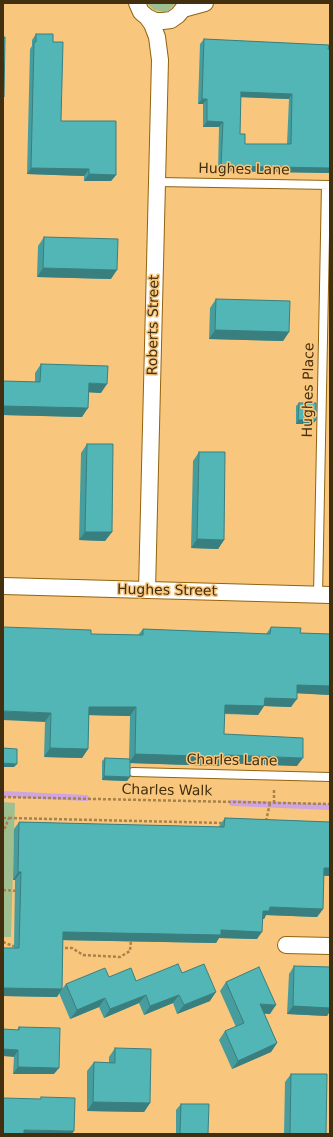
<!DOCTYPE html>
<html>
<head>
<meta charset="utf-8">
<style>
  body { margin:0 }
  #map { position:relative; width:333px; height:1137px; overflow:hidden; background:#f9c67d; font-family:"DejaVu Sans",sans-serif }
  canvas { display:block }
  .frame { position:absolute; inset:0; border:4px solid #422f0f; pointer-events:none }
</style>
</head>
<body>
<div id="map">
<canvas width="333" height="1137"></canvas>
<div class="frame"></div>
</div>
<script>
const c = document.querySelector('canvas').getContext('2d');
c.lineJoin = 'round';
function fill(path, color) { c.fillStyle = color; c.fill(path, 'evenodd'); }
const toPath = rows => new Path2D(rows.map(r => 'M' + r).join(''));
function trace(path, color, width, dash) { c.strokeStyle = color; c.lineWidth = width; c.lineCap = dash ? 'butt' : 'round'; c.setLineDash(dash || []); c.stroke(path); }
function write(font, color, halo, rows, align = 'center') {
  c.font = font + ' "DejaVu Sans",sans-serif'; c.lineWidth = 3; c.setLineDash([]); c.textBaseline = 'middle'; c.strokeStyle = halo; c.fillStyle = color; for (const [text, x, y, turn = 0] of rows) {
    c.save(); c.translate(x, y); c.rotate((+turn || 0) * Math.PI / 180); c.textAlign = isNaN(turn) ? turn : align; if (halo) c.strokeText(text, 0, 0); c.fillText(text, 0, 0); c.restore();
  }
}
fill(toPath([
  [147,3,176,3,169,10,164,12,154,10],
  [3,802,15,803,11,937,3,937]
]), '#9fbf91');
trace(toPath([
  [3,794,86,798],
  [232,803,330,807]
]), '#cea5df', 6);
const service = toPath([
  [158,182,330,185],
  [318,595,326,185],
  [133,772,330,777]
]);
const minor = toPath([
  [137,3,141,12,147,17,155,21,163,21,171,20,178,15,183,9,186,3],
  [183,9,205,3],
  [3,586,330,595],
  [147,590,160,60,157,37,152,24,147,17],
  [286,945,330,946]
]);
trace(service, '#91640f', 10);
trace(minor, '#91640f', 18);
trace(toPath([
  [3,797,330,804],
  [274,803,274,790],
  [3,818,9,818,3,832],
  [9,818,223,823],
  [266,821,270,803],
  [3,890,18,891],
  [3,942,13,946,17,946],
  [60,948,72,948,83,955,120,957,130,951,131,940]
]), '#a7824c', 2.5, [3, 2]);
trace(service, '#fff', 8);
trace(minor, '#fff', 16);
fill(toPath([
  [36,34,53,42,61,121,116,175,111,181,84,181,84,176,27,174,30,49,32,46,32,40],
  [204,39,329,45,330,173,218,171,219,127,203,127,203,104,198,104,200,44],
  [241,97,289,99,287,144,245,144,240,134],
  [44,237,111,279,37,277,38,246],
  [216,299,289,332,283,341,209,339,210,308],
  [41,364,101,393,89,392,82,417,3,415,3,381,35,382,35,373],
  [299,403,313,424,296,424,296,406],
  [87,444,112,532,105,541,79,540,81,453],
  [199,452,224,540,218,549,191,548,193,461],
  [271,627,300,633,330,634,330,695,297,693,291,707,264,706,258,715,224,714,224,734,297,766,222,763,220,766,130,763,127,781,102,780,102,761,105,758,129,759,130,716,89,715,88,749,82,758,44,757,45,722,91,634,138,635,143,629,266,634],
  [225,818,330,822,330,876,324,876,323,909,317,917,266,915,264,919,263,918,257,939,219,938,216,943,63,940,62,989,66,984,109,977,136,981,182,973,210,1001,177,1014,173,1003,144,1015,139,1003,104,1018,99,1007,70,1019,59,993,57,997,3,996,3,948,14,948,15,880,13,880,14,829,19,822,219,827,219,826],
  [294,966,330,967,330,1011,327,1016,287,1014,289,974],
  [226,982,270,1014,264,1013,277,1043,271,1052,232,1069,219,1040,225,1031,236,1027,220,991],
  [19,1027,54,1074,13,1074,14,1057,17,1030],
  [115,1048,150,1103,144,1112,87,1111,87,1071,94,1062,109,1063,109,1057],
  [291,1074,326,1134,284,1134,285,1082],
  [181,1104,208,1134,176,1134,176,1110]
]), '#479d9d');
fill(toPath([
  [241,92,292,94,289,99,237,97],
  [202,99,207,99,203,104,198,104],
  [207,121,223,122,219,127,203,127],
  [221,166,330,168,330,173,218,171],
  [31,168,89,169,84,176,27,174],
  [89,174,116,175,111,181,84,181],
  [43,268,117,270,111,279,37,277],
  [215,330,289,332,283,341,209,339],
  [89,383,107,384,101,393,83,392],
  [3,406,88,408,82,417,3,415],
  [298,420,316,420,313,424,296,424],
  [85,532,112,532,105,541,79,540],
  [197,539,224,540,218,549,191,548],
  [297,685,330,686,330,695,291,693],
  [265,698,297,699,291,707,264,706,258,715,219,713,225,705],
  [89,707,136,707,130,716,83,715],
  [3,711,51,713,45,722,3,720],
  [50,748,88,749,82,758,44,757],
  [135,754,226,755,303,758,297,766,222,763,220,766,129,763],
  [3,763,17,764,14,767,3,767],
  [104,776,130,777,127,781,102,780],
  [324,868,330,868,330,876,319,875],
  [18,872,21,872,15,880,13,880],
  [270,907,323,909,317,917,266,915,264,919,258,918,263,911],
  [221,930,262,932,257,939,219,938,216,943,57,940,63,932],
  [3,988,62,989,57,997,3,996],
  [216,992,210,1001,177,1014,184,1005],
  [146,995,139,1003,104,1018,110,1009],
  [179,995,173,1003,144,1015,150,1006],
  [105,998,99,1007,70,1019,77,1010],
  [260,1004,276,1005,270,1014,254,1013],
  [293,1006,330,1008,330,1011,327,1016,287,1014],
  [277,1043,271,1052,232,1069,238,1061],
  [3,1049,18,1050,14,1057,3,1056],
  [18,1067,59,1068,54,1074,13,1074],
  [93,1102,150,1103,144,1112,87,1111],
  [24,1130,74,1131,72,1134,22,1134]
]), '#397f7f');
const building = toPath([
  [36,34,53,34,53,42,63,42,61,121,116,121,116,175,89,174,89,169,31,168,34,42,36,42,36,34],
  [3,37,5,37,4,97,3,97,3,37],
  [204,39,329,45,328,49,330,49,330,168,221,166,223,122,207,121,207,99,202,99,204,39],
  [241,92,292,94,291,144,245,144,245,134,240,134,241,92],
  [44,237,118,239,117,270,43,268,44,237],
  [216,299,290,301,289,332,215,330,216,299],
  [41,364,108,366,107,384,89,383,88,408,3,406,3,381,40,382,41,364],
  [299,403,316,403,316,420,298,420,299,403],
  [87,444,113,444,112,532,85,532,87,444],
  [199,452,225,452,224,540,197,539,199,452],
  [3,627,91,630,91,634,143,635,143,629,270,634,271,627,301,628,300,633,330,634,330,686,297,685,297,699,265,698,264,706,225,705,224,734,303,738,303,758,226,755,226,757,135,754,136,707,89,707,88,749,50,748,51,713,3,711,3,627],
  [3,748,17,749,17,764,3,763,3,748],
  [105,758,130,759,130,777,104,776,105,758],
  [225,818,330,822,330,868,324,868,323,909,270,907,269,911,263,911,262,932,221,930,221,935,63,932,62,989,3,988,3,948,19,948,21,872,18,872,19,822,224,827,225,818],
  [178,964,182,973,204,964,216,992,184,1005,179,995,150,1006,146,995,110,1009,105,998,77,1010,66,984,105,968,109,977,131,968,136,981,178,964],
  [294,966,330,967,330,1008,293,1006,294,966],
  [259,967,276,1005,260,1004,277,1043,238,1061,225,1031,244,1023,226,982,259,967],
  [19,1027,60,1028,59,1068,18,1067,18,1050,3,1049,3,1029,19,1030,19,1027],
  [115,1048,151,1049,150,1103,93,1102,94,1062,115,1063,115,1048],
  [291,1074,327,1074,326,1134,290,1134,291,1074],
  [41,1097,75,1098,74,1131,24,1130,24,1134,3,1134,3,1098,41,1099,41,1097],
  [181,1104,209,1104,208,1134,180,1134,181,1104]
]);
fill(building, '#52b6b6');
trace(building, '#397f7f', 1);
write('14px', '#422f0f', '#f9c67d', [
  ["Hughes Lane",244,170,1],
  ["Roberts Street",154,325,-89],
  ["Hughes Place",309,390,-89],
  ["Hughes Street",167,591,1],
  ["Charles Lane",232,761,1],
  ["Charles Walk",167,791,1]
]);
</script>
</body>
</html>
